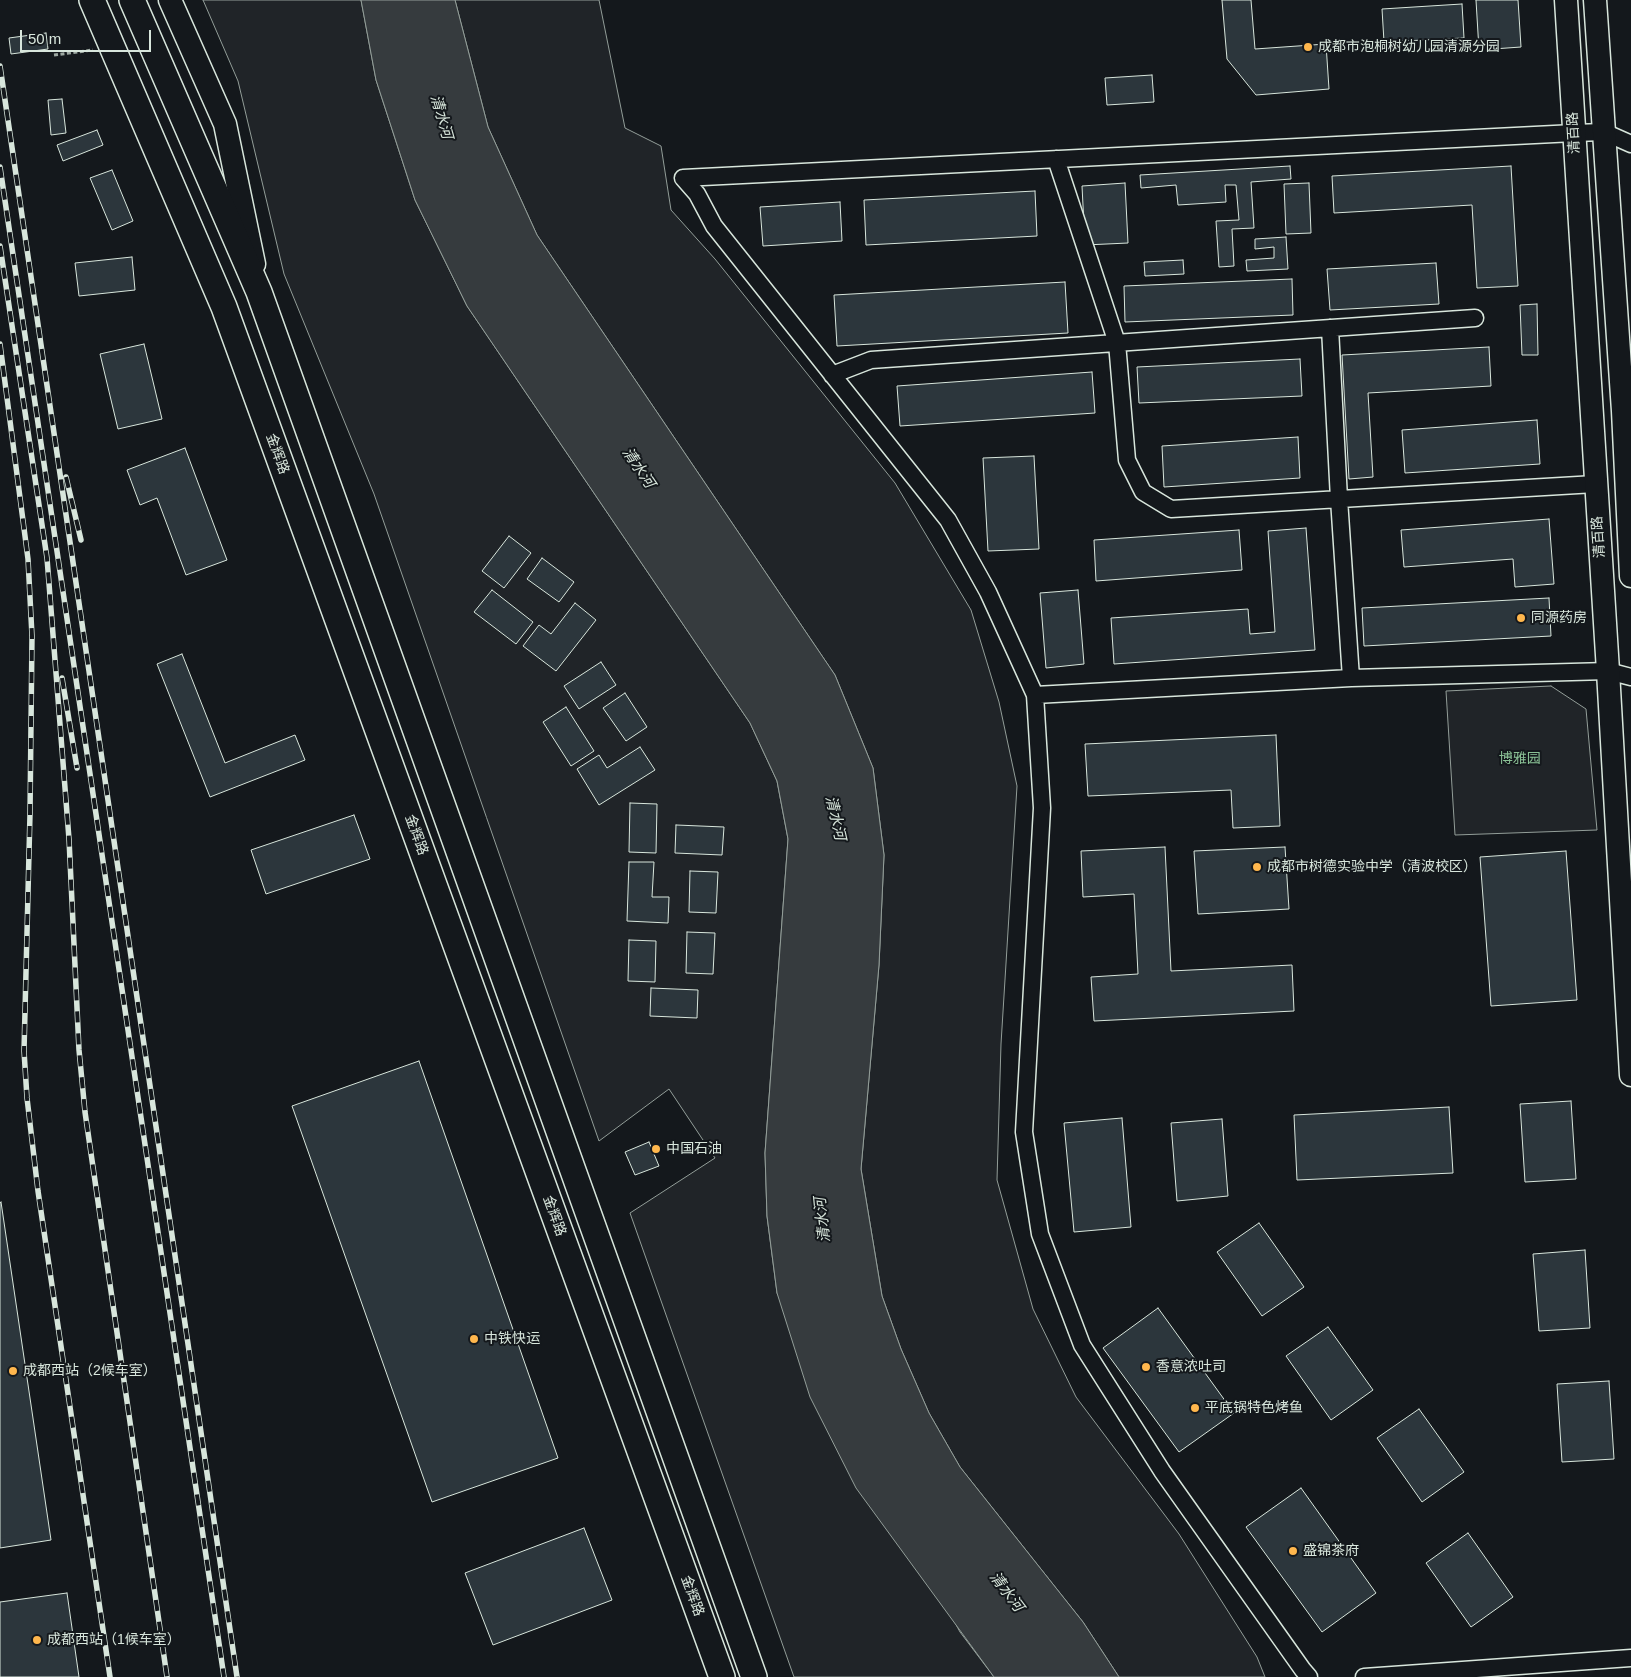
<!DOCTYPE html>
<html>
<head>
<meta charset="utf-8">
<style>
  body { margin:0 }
  #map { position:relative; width:1631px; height:1677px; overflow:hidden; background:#14181c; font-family:Arial,sans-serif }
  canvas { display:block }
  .scale { position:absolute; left:20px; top:30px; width:131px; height:22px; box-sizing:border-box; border:2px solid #d8e6dc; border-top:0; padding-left:6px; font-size:15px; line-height:18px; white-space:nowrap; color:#d8e6dc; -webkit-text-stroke:4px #14181c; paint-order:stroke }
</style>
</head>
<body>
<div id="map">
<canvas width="1631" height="1677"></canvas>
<div class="scale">50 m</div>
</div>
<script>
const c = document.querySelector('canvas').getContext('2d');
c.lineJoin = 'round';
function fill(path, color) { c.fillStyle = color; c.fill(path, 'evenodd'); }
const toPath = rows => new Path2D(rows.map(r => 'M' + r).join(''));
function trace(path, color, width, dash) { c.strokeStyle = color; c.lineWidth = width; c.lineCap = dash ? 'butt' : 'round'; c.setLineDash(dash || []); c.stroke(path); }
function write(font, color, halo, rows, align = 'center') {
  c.font = font + ' Arial,"Noto Sans SC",sans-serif'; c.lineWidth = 4; c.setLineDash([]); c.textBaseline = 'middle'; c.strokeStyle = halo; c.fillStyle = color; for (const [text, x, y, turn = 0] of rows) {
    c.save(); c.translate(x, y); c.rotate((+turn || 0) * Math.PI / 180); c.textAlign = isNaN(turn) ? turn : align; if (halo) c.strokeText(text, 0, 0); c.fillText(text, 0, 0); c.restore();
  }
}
const green = toPath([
  [203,0,361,0,376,80,415,200,467,306,750,723,777,781,788,839,765,1153,767,1216,777,1293,960,1632,994,1677,794,1677,630,1213,715,1158,669,1089,599,1141,374,494,284,274,238,81,203,0],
  [455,0,599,0,625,128,661,146,671,210,715,259,895,483,971,610,999,702,1017,786,1001,1044,997,1180,1033,1309,1076,1397,1179,1534,1257,1657,1265,1677,1119,1677,1083,1622,960,1467,929,1413,901,1349,882,1296,861,1169,879,965,884,855,873,768,835,675,537,235,488,127,455,0],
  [1551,686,1586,709,1597,830,1455,835,1446,691,1551,686]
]);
fill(green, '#202428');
trace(green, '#939e99', 1);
const water = toPath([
  [361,0,455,0,488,127,537,235,835,675,873,768,884,855,879,965,861,1169,882,1296,901,1349,929,1413,960,1467,1083,1622,1119,1677,994,1677,856,1488,810,1397,777,1293,767,1216,765,1153,788,839,777,781,750,723,467,306,415,200,376,80,361,0]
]);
fill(water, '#363b3e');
trace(water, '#939e99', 1);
const building = toPath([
  [1222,0,1251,0,1255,49,1326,44,1329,89,1256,95,1227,59,1222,0],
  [1476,0,1518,0,1521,47,1479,50,1476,0],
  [1462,4,1464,38,1384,42,1382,9,1462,4],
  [46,33,48,49,11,54,9,38,46,33],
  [1152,75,1154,102,1107,105,1105,78,1152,75],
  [62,99,66,133,51,135,48,100,62,99],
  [97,130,103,145,63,161,57,145,97,130],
  [1290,166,1291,179,1251,182,1254,228,1232,229,1234,266,1219,267,1216,221,1239,220,1236,185,1225,185,1226,202,1178,205,1176,185,1141,188,1140,175,1290,166],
  [1511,166,1518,286,1477,288,1472,205,1334,213,1332,176,1511,166],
  [112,170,133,221,112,230,90,178,112,170],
  [1125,183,1128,243,1085,245,1082,186,1125,183],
  [1309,183,1311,233,1286,234,1284,184,1309,183],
  [1035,191,1037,236,866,245,864,200,1035,191],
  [840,202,842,241,763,246,760,207,840,202],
  [1286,237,1288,269,1247,271,1246,260,1274,258,1274,247,1255,249,1255,239,1286,237],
  [132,257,135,290,79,296,75,263,132,257],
  [1183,260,1184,274,1145,276,1144,262,1183,260],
  [1436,263,1439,304,1330,310,1327,269,1436,263],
  [1292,279,1293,315,1125,322,1124,286,1292,279],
  [1065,282,1068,333,837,346,834,295,1065,282],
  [1537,304,1538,355,1522,355,1520,305,1537,304],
  [144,344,162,419,118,429,100,354,144,344],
  [1489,347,1491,386,1368,393,1373,477,1349,479,1342,355,1489,347],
  [1300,359,1302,396,1139,403,1137,367,1300,359],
  [1092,372,1095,413,900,426,897,386,1092,372],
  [1537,420,1540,464,1405,473,1402,430,1537,420],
  [1298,437,1300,478,1164,487,1162,446,1298,437],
  [185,448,227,560,186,575,157,498,140,505,127,470,185,448],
  [1034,456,1039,549,988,551,983,458,1034,456],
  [1549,519,1554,584,1515,587,1513,559,1404,567,1401,530,1549,519],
  [1306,528,1315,650,1114,664,1111,618,1248,609,1250,634,1275,632,1268,531,1306,528],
  [1239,530,1242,570,1096,581,1094,540,1239,530],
  [509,536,531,553,504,588,482,571,509,536],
  [542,558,574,582,559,602,527,579,542,558],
  [492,590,533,622,516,644,474,612,492,590],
  [1078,590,1084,664,1046,668,1040,593,1078,590],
  [1549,598,1551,636,1364,646,1362,608,1549,598],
  [575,603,596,620,556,671,523,646,539,625,551,634,575,603],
  [182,654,225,763,295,735,305,760,210,797,157,664,182,654],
  [601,662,616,685,579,709,564,686,601,662],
  [625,693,647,727,626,741,603,708,625,693],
  [566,707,594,751,571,766,543,722,566,707],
  [1276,735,1280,826,1233,828,1231,790,1088,796,1085,744,1276,735],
  [640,747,655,770,599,805,577,769,599,755,607,768,640,747],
  [630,803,657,804,656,853,629,852,630,803],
  [354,815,370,859,266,894,251,850,354,815],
  [676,825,724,827,722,855,675,853,676,825],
  [1165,847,1171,971,1292,965,1294,1011,1094,1021,1091,977,1138,974,1134,894,1083,897,1081,851,1165,847],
  [1285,847,1289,909,1198,914,1194,851,1285,847],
  [1566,851,1577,1000,1491,1006,1480,857,1566,851],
  [629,862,654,862,652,897,669,897,668,923,627,921,629,862],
  [690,871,718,872,716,913,689,912,690,871],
  [687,932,715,933,713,974,686,973,687,932],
  [629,940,656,941,655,982,628,981,629,940],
  [651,988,698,990,697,1018,650,1016,651,988],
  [419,1061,558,1458,432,1502,292,1106,419,1061],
  [1571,1101,1576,1179,1525,1182,1520,1104,1571,1101],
  [1449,1107,1453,1173,1297,1180,1294,1115,1449,1107],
  [1122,1118,1131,1227,1074,1232,1064,1123,1122,1118],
  [1222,1119,1228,1196,1177,1201,1171,1123,1222,1119],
  [649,1142,659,1166,635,1175,625,1152,649,1142],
  [1,1202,51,1540,0,1548,0,1203,1,1202],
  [1259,1223,1304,1287,1262,1316,1217,1252,1259,1223],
  [1585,1250,1590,1328,1539,1331,1533,1254,1585,1250],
  [1158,1308,1234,1413,1179,1452,1103,1348,1158,1308],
  [1328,1327,1373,1390,1331,1420,1286,1356,1328,1327],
  [1609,1381,1614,1459,1562,1462,1557,1384,1609,1381],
  [1419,1409,1464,1472,1422,1502,1377,1438,1419,1409],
  [1301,1488,1376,1593,1322,1632,1246,1527,1301,1488],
  [584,1528,612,1600,493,1645,465,1573,584,1528],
  [1468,1533,1513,1597,1471,1627,1426,1563,1468,1533],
  [67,1593,79,1677,0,1677,0,1602,67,1593]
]);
fill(building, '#2c363c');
trace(building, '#d8e6dc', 1);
const street = toPath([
  [1056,159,1117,343,1127,460,1143,492,1171,509,1595,484],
  [683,178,697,194,714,226,948,520,988,592,1035,695,1042,808,1024,1132,1040,1234,1082,1345,1162,1471,1303,1670,1309,1677],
  [683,178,1574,133,1604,132,1631,144],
  [1330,328,1339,499,1351,678],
  [832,375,871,360,1475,318],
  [1035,695,1351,678,1608,671,1631,677],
  [1364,1677,1631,1658]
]);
const secondary = toPath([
  [170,0,225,124,254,264],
  [1566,0,1608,671,1631,1075],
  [1595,0,1623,411,1631,576]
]);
const primary = toPath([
  [92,0,224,307,722,1677],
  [132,0,259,292,754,1677]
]);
trace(street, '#d8e6dc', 19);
trace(secondary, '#d8e6dc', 25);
trace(primary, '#d8e6dc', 28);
trace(toPath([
  [54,55,93,50]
]), '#9da8a2', 3, [4, 2.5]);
trace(street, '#14181c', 16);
trace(secondary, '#14181c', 22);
trace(primary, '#14181c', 25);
const rail = toPath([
  [0,66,237,1677],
  [0,167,224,1677],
  [0,246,47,558,69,839,79,1050,85,1112,167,1677],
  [0,344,28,559,32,636,30,814,24,1051,27,1098,38,1191,110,1677],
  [66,477,81,540],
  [62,678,77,768]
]);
trace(rail, '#d8e6dc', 5.5);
trace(rail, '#14181c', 4, [11]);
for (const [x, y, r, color] of [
  [1308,47,5,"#ffb74d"],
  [1521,618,5,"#ffb74d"],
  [1257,867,5,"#ffb74d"],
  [656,1149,5,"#ffb74d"],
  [474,1339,5,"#ffb74d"],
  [1146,1367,5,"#ffb74d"],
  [13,1371,5,"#ffb74d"],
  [1195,1408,5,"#ffb74d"],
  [1293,1551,5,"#ffb74d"],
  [37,1640,5,"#ffb74d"]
]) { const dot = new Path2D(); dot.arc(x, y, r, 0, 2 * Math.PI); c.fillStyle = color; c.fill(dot); trace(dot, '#14181c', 2); }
write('14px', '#d8e6dc', '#14181c', [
  ["成都市泡桐树幼儿园清源分园",1318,47],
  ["同源药房",1531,618],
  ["成都市树德实验中学（清波校区）",1267,867],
  ["中国石油",666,1149],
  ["中铁快运",484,1339],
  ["香意浓吐司",1156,1367],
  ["成都西站（2候车室）",23,1371],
  ["平底锅特色烤鱼",1205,1408],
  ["盛锦茶府",1303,1551],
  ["成都西站（1候车室）",47,1640]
], 'left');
write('14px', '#d8e6dc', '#14181c', [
  ["清百路",1574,133,-93],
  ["金辉路",277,454,70],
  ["清百路",1599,537,-94],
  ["金辉路",416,835,70],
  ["金辉路",554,1216,70],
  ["金辉路",692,1596,70]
]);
write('14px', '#8ac095', '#14181c', [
  ["博雅园",1520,759]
]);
write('italic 15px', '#d8e6dc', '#14181c', [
  ["清水河",441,117,74],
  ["清水河",638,468,56],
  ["清水河",835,818,77],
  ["清水河",823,1220,-96],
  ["清水河",1006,1592,53]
]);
</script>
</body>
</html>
